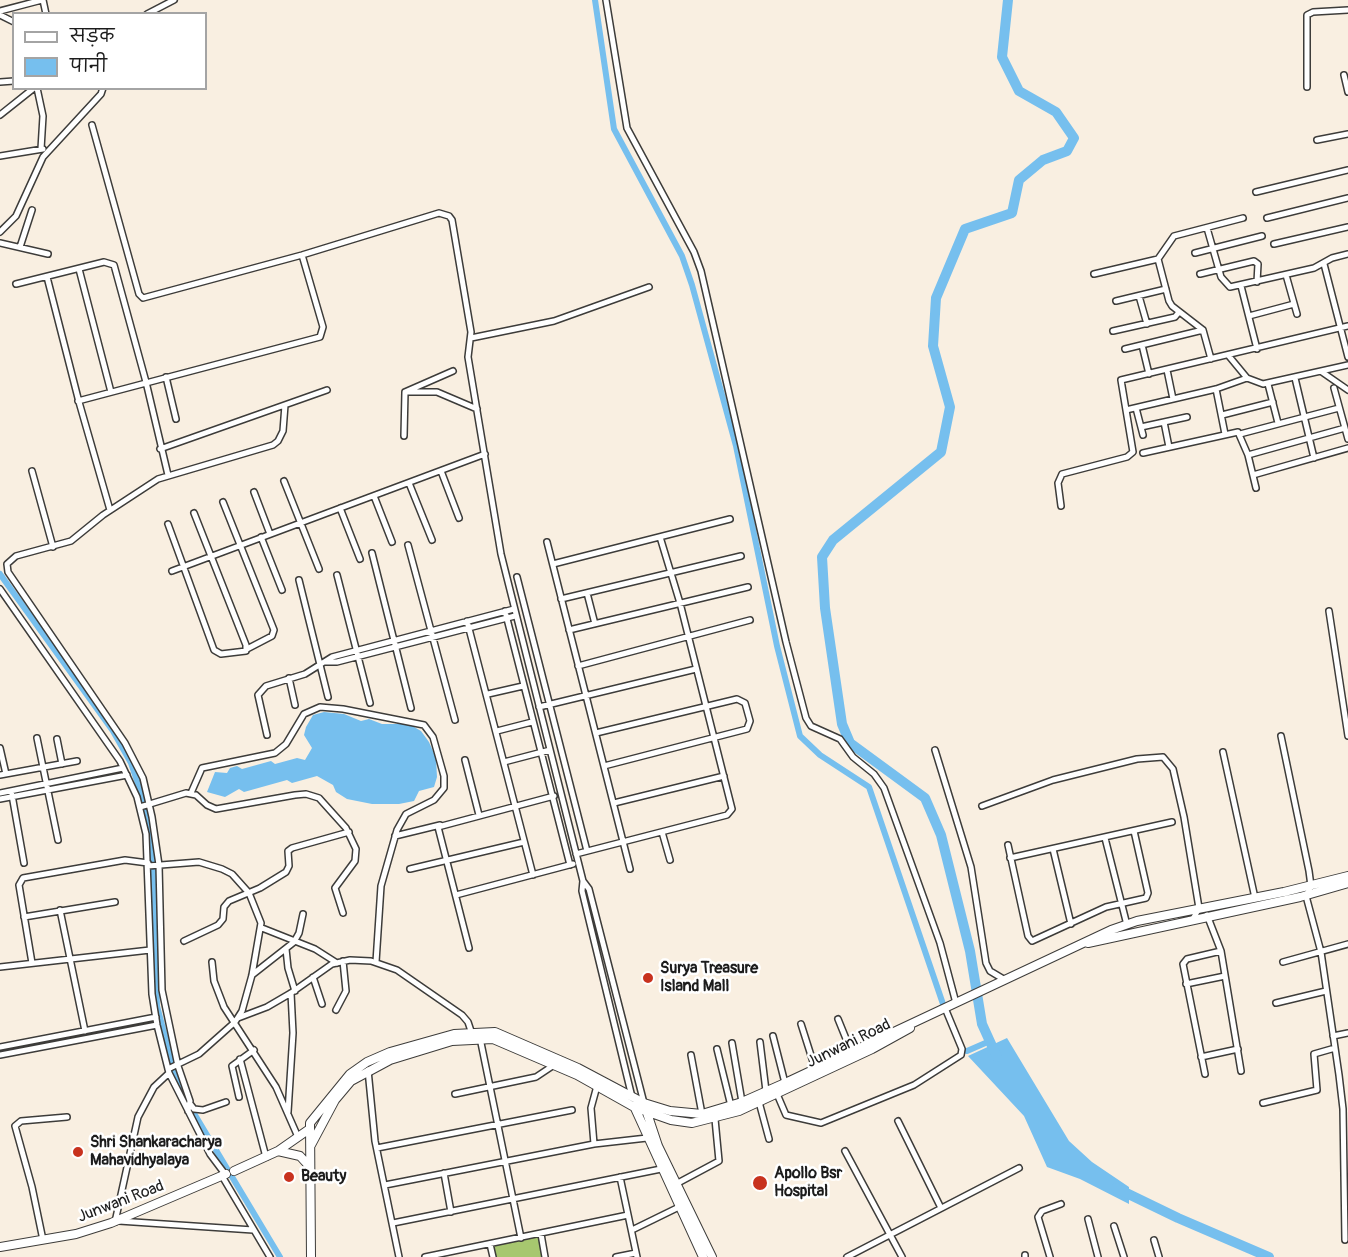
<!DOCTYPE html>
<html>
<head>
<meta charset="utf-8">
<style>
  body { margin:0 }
  #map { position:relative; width:1348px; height:1257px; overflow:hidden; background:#f9efe1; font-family:Pangolin,"Playpen Sans Deva",sans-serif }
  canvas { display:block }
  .legend { position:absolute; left:12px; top:12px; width:195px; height:78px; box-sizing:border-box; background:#fff; border:2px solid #a4a4a4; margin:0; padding:8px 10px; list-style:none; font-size:18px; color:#1c1c1c }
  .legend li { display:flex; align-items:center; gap:12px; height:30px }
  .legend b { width:30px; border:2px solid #a4a4a4 }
</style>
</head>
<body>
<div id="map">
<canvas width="1348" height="1257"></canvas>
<ul class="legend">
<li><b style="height:8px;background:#fff"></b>सड़क</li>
<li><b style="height:16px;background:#76bfee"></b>पानी</li>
</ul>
</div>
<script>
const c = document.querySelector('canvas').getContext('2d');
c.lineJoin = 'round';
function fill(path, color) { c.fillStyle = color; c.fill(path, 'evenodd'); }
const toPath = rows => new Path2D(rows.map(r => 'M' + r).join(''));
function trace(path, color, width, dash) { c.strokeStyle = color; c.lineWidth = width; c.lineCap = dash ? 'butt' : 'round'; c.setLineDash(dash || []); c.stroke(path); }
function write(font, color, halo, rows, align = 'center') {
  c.font = font + ' Pangolin,sans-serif'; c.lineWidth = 5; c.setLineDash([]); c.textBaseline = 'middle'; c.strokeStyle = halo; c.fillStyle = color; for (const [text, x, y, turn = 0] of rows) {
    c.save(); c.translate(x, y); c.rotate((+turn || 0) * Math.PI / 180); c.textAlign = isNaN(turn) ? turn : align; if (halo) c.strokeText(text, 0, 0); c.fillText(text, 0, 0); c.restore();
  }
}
fill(toPath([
  [541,1234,545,1257,493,1257,490,1244]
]), '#a7c76f');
fill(toPath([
  [324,712,344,714,361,721,369,719,382,724,409,724,421,731,429,742,436,758,437,777,434,787,419,791,414,801,399,804,372,804,347,799,336,792,333,785,317,776,292,783,287,780,244,792,239,789,225,797,207,792,215,772,227,773,230,768,237,766,242,769,271,761,275,764,297,758,305,760,312,748,304,735,306,727,313,715],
  [1007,1038,1069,1141,1092,1162,1129,1187,1129,1204,1080,1179,1047,1167,1024,1116,968,1056]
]), '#76bfee');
trace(toPath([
  [595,0,614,129,682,256,692,285,736,446,777,646,800,736,820,755,869,787,944,1007],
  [0,574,113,731,131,763,147,810,152,843,157,1006,174,1071,192,1110,280,1257],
  [967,1051,990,1041]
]), '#76bfee', 6);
trace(toPath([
  [997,1057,982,1024,970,951,941,835,925,798,850,743,842,724,825,608,822,557,833,540,941,452,950,407,933,346,936,298,965,229,1012,213,1019,180,1043,160,1067,151,1074,138,1056,112,1019,91,1002,57,1008,0],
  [1116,1188,1178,1218,1269,1257]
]), '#76bfee', 10);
const street = toPath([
  [43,0,46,14],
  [606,0,627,128,694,252,701,271,786,642,806,718,811,726,840,739,853,757,874,774,884,788,940,943,956,1003],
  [0,11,42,0],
  [147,14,174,0],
  [0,15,14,22],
  [1344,75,1348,92],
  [0,82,14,81],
  [1307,87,1307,15,1313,12,1348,10],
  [37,88,43,116,41,149],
  [0,115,34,88],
  [92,125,139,294,143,298,302,255,439,213,449,216,452,220,471,332,468,357,501,554,583,881,582,891,632,1097],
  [1317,140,1348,134],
  [0,156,43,149],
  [1256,192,1348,170],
  [1267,218,1348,198],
  [1207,228,1221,277,1230,287,1314,268,1332,258,1348,254],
  [0,232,16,216,43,157,101,94,103,88],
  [0,243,48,254],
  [1274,244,1348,227],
  [20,247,32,210],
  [1195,253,1262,236],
  [1158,259,1169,301,1172,306,1203,330,1211,359],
  [1324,264,1348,357],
  [79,269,111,392],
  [1094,274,1158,259,1174,236,1243,218],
  [1200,274,1254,261,1258,264,1257,282],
  [1286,275,1297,314],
  [47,277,79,402,110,510],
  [16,284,104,262,114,265,146,382,168,475],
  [1241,286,1257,349],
  [1139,296,1147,324],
  [1116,301,1166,289],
  [1249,316,1294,304],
  [1113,331,1175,317,1179,312],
  [471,338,554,321,649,287],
  [1142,345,1149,374],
  [1125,349,1203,330],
  [1228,355,1247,378,1263,384,1348,365],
  [1167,370,1173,399],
  [1322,372,1348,390],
  [166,377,176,419],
  [1295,378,1314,458],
  [1268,384,1278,423],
  [1334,388,1348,439],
  [1216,389,1225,434],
  [405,392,437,392,477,409],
  [78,401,320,337,323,327,302,255],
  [1136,408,1143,435],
  [1126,410,1216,389,1247,378],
  [1222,415,1273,402],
  [1164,422,1169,447],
  [1141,427,1187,417],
  [1240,434,1339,408],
  [404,436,405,392,453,371],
  [160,449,327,390],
  [1143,453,1238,432,1248,455,1256,488],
  [1248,455,1345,428],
  [32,471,53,547],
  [441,471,459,518],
  [1253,475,1348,448],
  [284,481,319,569],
  [409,483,432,540],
  [254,492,270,534],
  [374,496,392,542],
  [223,502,274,630,272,636,247,649],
  [1061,506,1058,483,1062,474,1127,457,1133,452,1121,380,1348,326],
  [340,508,360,559],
  [168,524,214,650,221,654,246,651,246,645,194,513],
  [261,537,282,590],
  [547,542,630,869],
  [408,545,455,720],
  [372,553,411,708],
  [553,564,730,519],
  [172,571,485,454],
  [337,575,370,703],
  [517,577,587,851],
  [299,580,328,697],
  [0,589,120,761,137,797,146,834,152,994,157,1025,169,1073,210,1154,225,1174],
  [587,593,595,624],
  [561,599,741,556],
  [505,611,570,865],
  [1329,611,1348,736],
  [467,621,533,875],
  [569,630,748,587],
  [325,662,337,662,515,616],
  [578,666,750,620],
  [289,678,295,705],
  [488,694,523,686],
  [539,707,696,669],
  [497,731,532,722],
  [596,733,737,699,745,703,750,721,747,729,604,766],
  [267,735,258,695,266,686,305,674,332,657,514,609],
  [1281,736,1309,871,1311,886,1306,896,1321,952,1339,1075,1343,1109,1345,1240],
  [37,738,58,840],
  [57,739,62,764],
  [0,748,6,774],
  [935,750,971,867,986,963,990,971,1005,980],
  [1223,752,1255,898],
  [465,760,479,815],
  [504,762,550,750],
  [0,775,77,761],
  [0,793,123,768],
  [191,793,202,768,275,753,286,744,304,714,320,707,343,709,424,725,433,737,444,776,444,788,434,800,406,814,397,830,381,886,376,962],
  [12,795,24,863],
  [0,799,127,775],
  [614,803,724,776],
  [982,806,1053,780,1137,759,1163,757,1173,769,1184,817,1199,908,1193,919],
  [140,807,186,793,196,795,207,805,216,809,295,795,306,794,319,798,346,828,356,849,355,861,335,888,343,913],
  [662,832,670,860],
  [395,836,440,825],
  [1105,838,1127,925],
  [1008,845,1028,936,1032,941,1106,907,1146,898,1148,893,1134,831],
  [1053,849,1071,924],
  [576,854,727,815,732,809,680,603,660,537],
  [1010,858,1172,822],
  [148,866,199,862,222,869,232,874,249,893,261,923,252,975,242,1011,235,1022,199,1054,168,1069],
  [410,869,524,842],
  [583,881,589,889,644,1103],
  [456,895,573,864],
  [60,910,85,1031],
  [1207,915,1221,951,1241,1071],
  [24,917,115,902],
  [262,928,315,949,337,963],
  [184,941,218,925,223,919,224,907,229,901,260,888,286,872,289,866,288,851,292,848,349,832],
  [469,948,438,827,554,796],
  [286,949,288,968,295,991],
  [212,962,214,981,224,1007,276,1087,298,1137],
  [1283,962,1348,944],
  [32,963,19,885,23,878,125,860,148,863],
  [0,967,150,950],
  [252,975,294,942,299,933,303,914],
  [313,977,322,1004],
  [1186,984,1225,976],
  [1276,1003,1326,991],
  [336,1010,346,991,343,961],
  [238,1018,267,1007,291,993,332,964,350,960,371,961,397,970,462,1015,468,1022,472,1034],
  [838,1019,851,1051],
  [801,1024,815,1068],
  [773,1036,785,1083],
  [1333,1036,1348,1033],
  [480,1038,521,1238],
  [760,1042,766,1091],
  [732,1043,742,1102],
  [0,1047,156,1017],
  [717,1049,731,1106],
  [0,1055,157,1025],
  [691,1055,702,1114],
  [1201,1057,1238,1049],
  [240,1059,266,1157],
  [368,1070,375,1141,399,1257],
  [1205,1074,1183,964,1187,959,1221,951],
  [455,1094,536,1077,554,1065],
  [777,1094,786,1115,821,1123,914,1085,961,1055,962,1049,945,1008],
  [239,1097,232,1066,254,1050],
  [759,1102,769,1139],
  [1263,1103,1317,1090,1314,1054,1335,1048],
  [191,1105,194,1109,203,1110,226,1102],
  [188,1111,190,1101,178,1066,162,990,159,865,152,817,143,778,125,743,8,572,7,564,16,556,71,541,103,515,158,479,273,445,278,441,283,431,285,405],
  [288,1112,293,1033,291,993],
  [898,1121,941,1208],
  [594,1144,591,1108,597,1086],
  [377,1148,572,1110],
  [845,1151,902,1257],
  [444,1173,451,1212],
  [222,1176,270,1257],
  [620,1177,637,1257],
  [676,1184,719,1161,715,1119],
  [385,1185,594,1144,647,1138],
  [1088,1219,1098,1257],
  [119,1221,253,1230],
  [115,1222,138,1117,154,1087,169,1073],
  [393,1223,661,1169],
  [1114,1226,1124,1257],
  [632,1230,679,1207],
  [541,1234,545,1257],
  [43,1240,32,1187,15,1126,21,1121,67,1117],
  [1154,1240,1159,1257],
  [490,1244,493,1257],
  [1025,1255,1025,1257],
  [425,1257,628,1215],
  [616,1257,636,1253],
  [847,1257,1019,1168],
  [1050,1257,1038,1217,1042,1211,1061,1204]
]);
const secondary = toPath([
  [1088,943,1300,897,1348,883],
  [634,1106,703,1257],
  [646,1110,658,1146,712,1257],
  [311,1145,335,1100,351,1081,390,1060,452,1041,493,1039,577,1075,634,1107,671,1120,692,1123,739,1111,872,1049,910,1028],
  [278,1151,300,1156,310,1167],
  [234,1171,278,1151,308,1130],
  [0,1247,76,1234,111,1223,226,1174],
  [311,1257,310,1123,350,1074,367,1062,390,1052,454,1034,495,1032,578,1068,644,1103,670,1111,702,1114,742,1102,785,1083,1111,930,1137,921,1284,892,1348,876]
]);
trace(street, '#3d3c3a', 8);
trace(secondary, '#3d3c3a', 10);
trace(street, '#fff', 5);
trace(secondary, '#fff', 8);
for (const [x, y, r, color] of [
  [648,978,6,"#c8321e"],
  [78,1152,6,"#c8321e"],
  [289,1177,6,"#c8321e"],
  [760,1183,8,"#c8321e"]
]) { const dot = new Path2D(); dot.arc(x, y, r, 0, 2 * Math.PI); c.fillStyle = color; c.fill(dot); trace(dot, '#fff', 2); }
write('bold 16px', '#1c1c1c', '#fff', [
  ["Surya Treasure",660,969],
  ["Island Mall",660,987],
  ["Shri Shankaracharya",90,1143],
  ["Mahavidhyalaya",90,1161],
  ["Apollo Bsr",774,1174],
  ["Hospital",774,1192],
  ["Beauty",301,1177]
], 'left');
write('16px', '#1c1c1c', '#fff', [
  ["Junwani Road",849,1044,-26],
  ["Junwani Road",121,1202,-21]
]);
</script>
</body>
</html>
